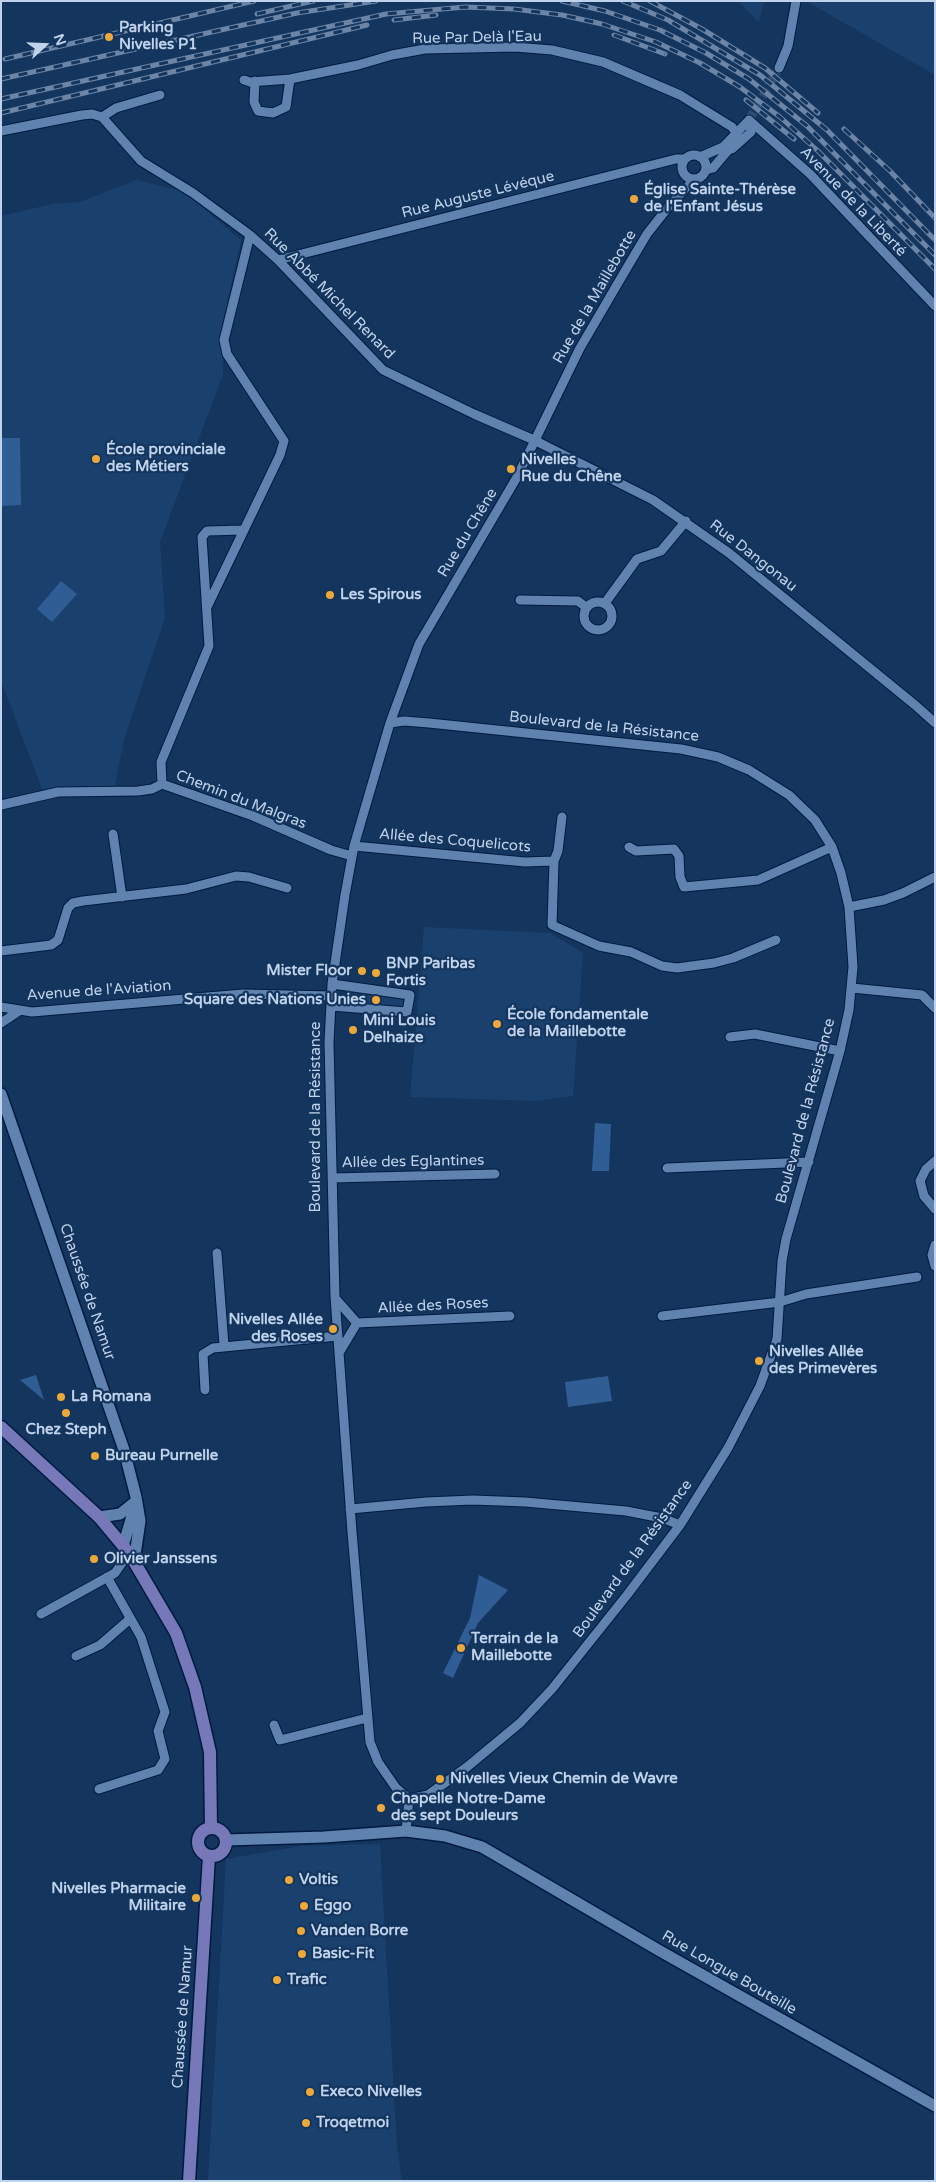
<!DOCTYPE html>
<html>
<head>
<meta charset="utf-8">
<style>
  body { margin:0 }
  #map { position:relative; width:936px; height:2182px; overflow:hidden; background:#14355d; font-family:"Varela Round",sans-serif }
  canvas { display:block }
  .frame { position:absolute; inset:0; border:2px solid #c0d3ec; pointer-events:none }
  .north { position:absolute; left:20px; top:20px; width:50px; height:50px; -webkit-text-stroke:4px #14355d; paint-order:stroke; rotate:70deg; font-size:14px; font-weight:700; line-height:20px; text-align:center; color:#c0d3ec }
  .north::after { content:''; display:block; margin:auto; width:18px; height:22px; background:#c0d3ec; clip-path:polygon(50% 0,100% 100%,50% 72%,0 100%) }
</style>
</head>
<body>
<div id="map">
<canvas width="936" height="2182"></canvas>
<div class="frame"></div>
<div class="north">N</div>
</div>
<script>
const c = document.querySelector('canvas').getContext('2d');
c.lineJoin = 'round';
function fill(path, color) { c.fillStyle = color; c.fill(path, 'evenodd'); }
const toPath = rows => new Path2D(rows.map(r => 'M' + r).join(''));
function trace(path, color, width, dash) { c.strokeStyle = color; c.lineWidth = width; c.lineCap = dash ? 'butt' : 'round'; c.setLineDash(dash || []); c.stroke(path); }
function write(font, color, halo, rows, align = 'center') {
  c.font = font + ' "Varela Round",sans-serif'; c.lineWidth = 4.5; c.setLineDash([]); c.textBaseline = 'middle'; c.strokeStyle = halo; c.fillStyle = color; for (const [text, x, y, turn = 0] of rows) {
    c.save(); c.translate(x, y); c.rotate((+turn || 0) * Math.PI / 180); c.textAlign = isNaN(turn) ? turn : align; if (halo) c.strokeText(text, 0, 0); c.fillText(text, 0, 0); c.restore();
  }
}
fill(toPath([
  [738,1,764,1,759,22],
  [806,1,935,1,935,75],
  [136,180,183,191,241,240,222,326,223,375,160,542,165,618,124,739,115,787,42,789,1,681,1,216,52,204,80,202],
  [424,927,550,933,583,953,573,1096,537,1101,410,1097],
  [349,993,403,999,403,1008,349,1002],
  [380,1844,397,2147,402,2181,208,2181,226,1859,300,1846]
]), '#1a406e');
fill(toPath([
  [1,438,20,438,21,505,1,506],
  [61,581,77,594,52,622,37,609],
  [595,1123,611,1124,609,1171,592,1171],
  [36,1375,44,1400,20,1380],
  [608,1376,612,1401,568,1407,565,1382],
  [479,1575,508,1590,478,1623,453,1678,443,1673,470,1618]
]), '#305d94');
trace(toPath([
  [749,120,779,68]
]), '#2e4d72', 9, [9, 4.5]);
const minor = toPath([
  [779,68,788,46,796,1],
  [244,80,250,82,290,79,358,65,392,55,425,49,515,47,552,50,603,62,680,95,732,127,737,134],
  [255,81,254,102,258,111,273,113,286,107,290,79],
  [102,117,116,108,160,95],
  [749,120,810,174,935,306],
  [1,131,82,115,92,114,102,117,141,161,193,193,250,235,278,260,383,370,474,414,534,440,653,500,729,553,915,705,935,723],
  [732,149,751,132,749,120],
  '682 167a12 12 0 1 1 24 0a12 12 0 1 1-24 0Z',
  [700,157,723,147,749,120],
  [706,170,713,168,735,142],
  [278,260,676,159,685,159],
  [520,600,578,601,587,608],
  '584 616a14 14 0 1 1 28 0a14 14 0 1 1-28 0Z',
  [605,603,637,559,661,551,686,521],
  [207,607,280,455,284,441,227,354,224,340,250,235],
  [390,723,404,721,429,723,681,749,718,757,749,770,789,795,815,820,832,847,841,873,849,907,853,967,849,1010,840,1051,786,1239,782,1261,777,1339,760,1386,728,1448,680,1525,627,1595,552,1689,520,1723,467,1767,428,1795,409,1799],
  [162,784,161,762,209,646,202,537,207,531,243,530],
  [1,805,58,792,138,791,152,789,162,784,253,816,331,850,352,856],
  [113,834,122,897],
  [354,846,525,862,554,861,558,851,562,817],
  [629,847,636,851,674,849,679,856,680,877,684,887,758,880,832,847],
  [554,861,552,925,599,946,631,952,662,966,677,968,714,963,733,958,776,940],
  [849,907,884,900,903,893,935,877],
  [1,951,51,945,58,940,68,908,73,903,83,901,186,889,236,876,249,877,287,888],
  [852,988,922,995,935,1008],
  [331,1006,407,1012,410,995,332,984],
  [1,1007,32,1012,243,994,331,996],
  [1,1023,19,1011],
  [730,1037,755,1034,840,1051],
  [935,1161,926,1169,920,1181,924,1196,935,1209],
  [667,1168,809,1162],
  [332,1178,495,1174],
  [935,1245,932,1255,935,1266],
  [217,1253,224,1345],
  [335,1298,357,1323,339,1353],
  [662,1316,780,1302,806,1294,917,1277],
  [357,1323,510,1316],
  [205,1390,203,1354,213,1348,338,1336],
  [350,1509,426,1502,473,1500,525,1502,626,1511,662,1518,680,1525],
  [41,1614,115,1573,129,1553],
  [76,1656,100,1645,130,1619],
  [274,1725,280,1740,367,1718],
  [99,1789,158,1770,165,1759,158,1731,165,1712,141,1637,107,1577],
  [409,1799,396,1788,378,1762,370,1742,352,1532,335,1297,329,1042,332,984,345,895,354,846,368,798,390,723,419,644,517,477,580,348,628,266,647,234,669,206,695,179],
  [406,1831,409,1799]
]);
const tertiary = toPath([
  [1,1094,124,1450,136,1497,140,1521,134,1562],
  [99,1517,120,1514,135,1502],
  [123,1546,136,1503],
  [226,1840,324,1837,406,1831,445,1836,482,1847,660,1951,935,2106]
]);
const secondary = toPath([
  [1,1427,99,1517,129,1553,176,1633,195,1687,210,1752,211,1828],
  '198 1842a14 14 0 1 1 28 0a14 14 0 1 1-28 0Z',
  [189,2181,209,1856]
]);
trace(minor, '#001b41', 11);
trace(tertiary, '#001b41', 14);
trace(secondary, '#001b41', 15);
trace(minor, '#5f82af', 9);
trace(tertiary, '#5f82af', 11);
trace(secondary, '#7778b8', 12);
const rail = toPath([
  [562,1,605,11,660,30,706,53,749,79,807,126,935,255],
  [623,1,668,20,760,75,827,130,935,240],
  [650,1,702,29,765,68,818,113],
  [257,14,313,1],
  [394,20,436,15],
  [614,35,665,54],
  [5,59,254,1],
  [1,79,297,13,376,1],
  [1,99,386,14,465,7,514,9,562,15,602,24,656,42,700,63,740,87,780,117,818,151,935,269],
  [746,100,794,139],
  [1,113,367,25],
  [844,129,890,171,935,218]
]);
trace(rail, '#6c85a6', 5);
trace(rail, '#14355d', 3, [9]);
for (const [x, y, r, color] of [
  [109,37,5,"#eda83b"],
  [634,199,5,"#eda83b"],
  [96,459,5,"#eda83b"],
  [511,469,5,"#eda83b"],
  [330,595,5,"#eda83b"],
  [362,971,5,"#eda83b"],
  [376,973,5,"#eda83b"],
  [376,1000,5,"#eda83b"],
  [497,1024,5,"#eda83b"],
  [353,1030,5,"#eda83b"],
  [333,1329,5,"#eda83b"],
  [759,1361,5,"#eda83b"],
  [61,1397,5,"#eda83b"],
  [66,1413,5,"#eda83b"],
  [95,1456,5,"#eda83b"],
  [94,1559,5,"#eda83b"],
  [461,1648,5,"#eda83b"],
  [440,1779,5,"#eda83b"],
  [381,1808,5,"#eda83b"],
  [289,1880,5,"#eda83b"],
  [196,1898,5,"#eda83b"],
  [304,1906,5,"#eda83b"],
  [301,1931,5,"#eda83b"],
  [302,1954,5,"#eda83b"],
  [277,1980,5,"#eda83b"],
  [310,2092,5,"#eda83b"],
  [306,2123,5,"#eda83b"]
]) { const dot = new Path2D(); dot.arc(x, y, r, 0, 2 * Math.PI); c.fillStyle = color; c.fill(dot); trace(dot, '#14355d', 2); }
write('bold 15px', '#c0d3ec', '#14355d', [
  ["Parking",119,28],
  ["Nivelles P1",119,45],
  ["Église Sainte-Thérèse",644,190],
  ["de l'Enfant Jésus",644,207],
  ["École provinciale",106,450],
  ["des Métiers",106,467],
  ["Nivelles",521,460],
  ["Rue du Chêne",521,477],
  ["Les Spirous",340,595],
  ["BNP Paribas",386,964],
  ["Fortis",386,981],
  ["Mister Floor",352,971,"right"],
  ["Square des Nations Unies",366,1000,"right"],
  ["École fondamentale",507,1015],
  ["de la Maillebotte",507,1032],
  ["Mini Louis",363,1021],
  ["Delhaize",363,1038],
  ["Nivelles Allée",323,1320,"right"],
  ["des Roses",323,1337,"right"],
  ["Nivelles Allée",769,1352],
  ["des Primevères",769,1369],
  ["La Romana",71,1397],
  ["Chez Steph",66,1430,"center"],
  ["Bureau Purnelle",105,1456],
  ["Olivier Janssens",104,1559],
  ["Terrain de la",471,1639],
  ["Maillebotte",471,1656],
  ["Nivelles Vieux Chemin de Wavre",450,1779],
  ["Chapelle Notre-Dame",391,1799],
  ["des sept Douleurs",391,1816],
  ["Voltis",299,1880],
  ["Nivelles Pharmacie",186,1889,"right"],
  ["Militaire",186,1906,"right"],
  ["Eggo",314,1906],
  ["Vanden Borre",311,1931],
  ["Basic-Fit",312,1954],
  ["Trafic",287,1980],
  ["Execo Nivelles",320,2092],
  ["Troqetmoi",316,2123]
], 'left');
write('15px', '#c0d3ec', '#14355d', [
  ["Rue Par Delà l'Eau",477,38,-1],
  ["Rue Auguste Lévéque",478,195,-14],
  ["Avenue de la Liberté",853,202,46],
  ["Rue Abbé Michel Renard",329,294,45],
  ["Rue de la Maillebotte",595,297,-60],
  ["Rue du Chêne",468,533,-59],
  ["Rue Dangonau",753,556,38],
  ["Boulevard de la Résistance",604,727,6],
  ["Chemin du Malgras",241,800,21],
  ["Allée des Coquelicots",455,841,5],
  ["Avenue de l'Aviation",99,991,-4],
  ["Boulevard de la Résistance",806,1111,-75],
  ["Boulevard de la Résistance",316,1117,-90],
  ["Allée des Eglantines",413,1162,-1],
  ["Chaussée de Namur",87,1292,71],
  ["Allée des Roses",433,1306,-3],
  ["Boulevard de la Résistance",633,1559,-54],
  ["Rue Longue Bouteille",729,1973,30],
  ["Chaussée de Namur",183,2017,-86]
]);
</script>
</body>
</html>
